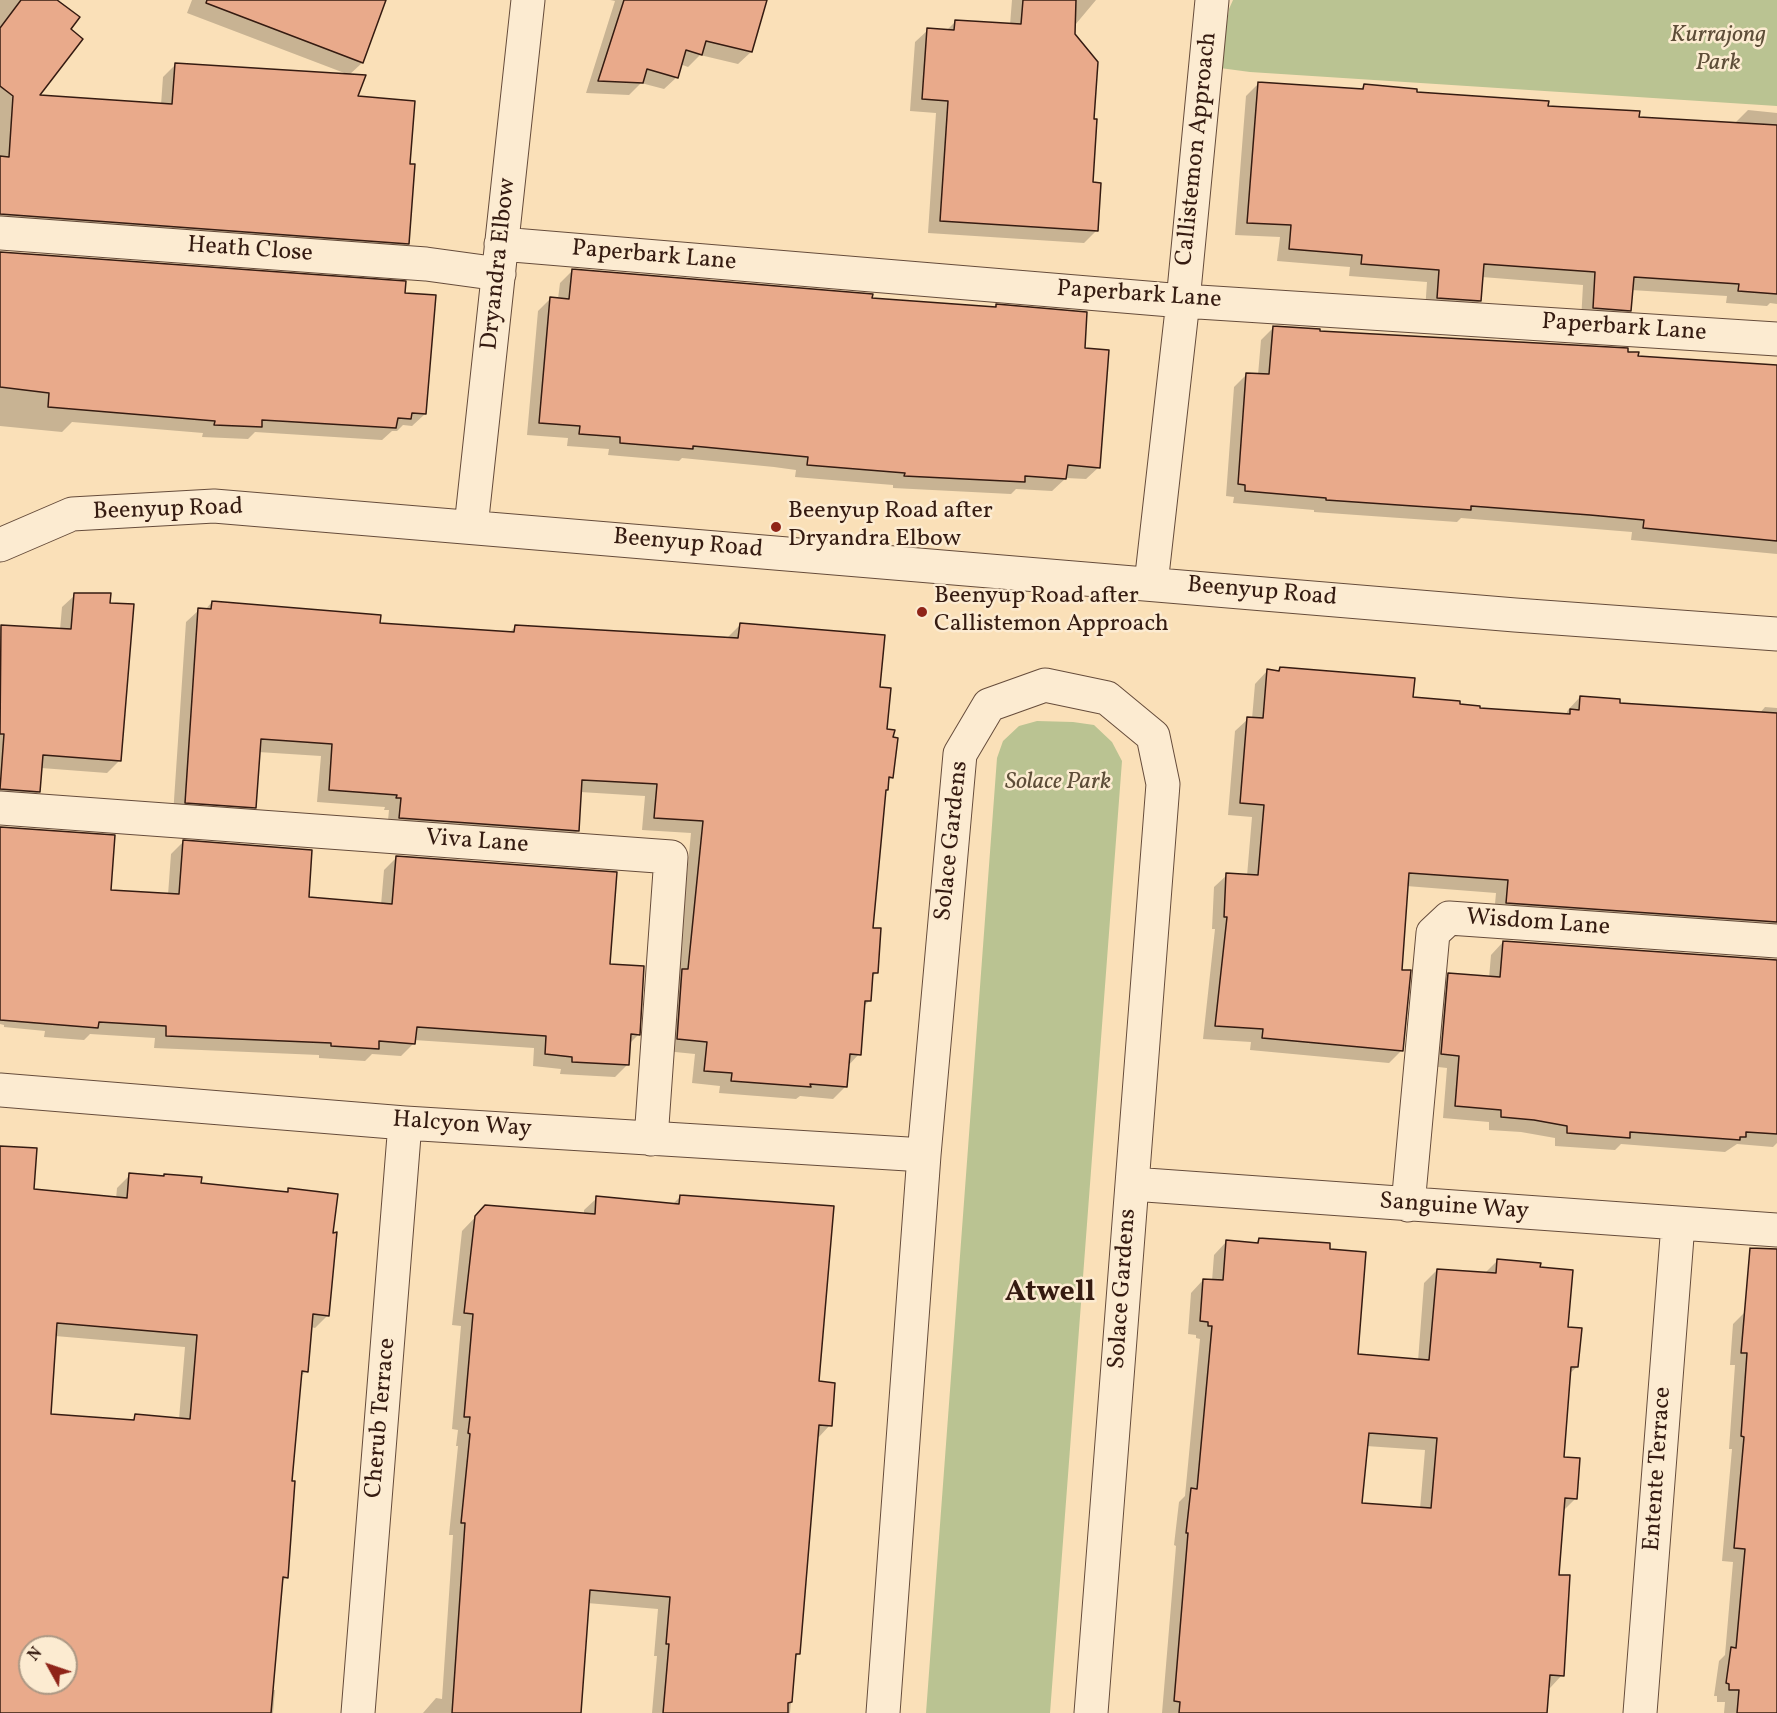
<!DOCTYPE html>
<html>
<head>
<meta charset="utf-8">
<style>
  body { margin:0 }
  #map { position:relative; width:1777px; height:1713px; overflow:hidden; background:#fae0b8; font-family:Vollkorn,serif }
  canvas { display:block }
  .north { position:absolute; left:18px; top:1635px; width:60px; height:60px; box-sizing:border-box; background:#fcebd1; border:2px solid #ac9884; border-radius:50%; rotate:310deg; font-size:16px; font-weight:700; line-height:24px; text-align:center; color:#351b11 }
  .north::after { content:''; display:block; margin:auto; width:21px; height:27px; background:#8f2418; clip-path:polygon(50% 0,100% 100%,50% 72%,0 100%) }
</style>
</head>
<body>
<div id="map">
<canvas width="1777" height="1713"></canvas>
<div class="north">N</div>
</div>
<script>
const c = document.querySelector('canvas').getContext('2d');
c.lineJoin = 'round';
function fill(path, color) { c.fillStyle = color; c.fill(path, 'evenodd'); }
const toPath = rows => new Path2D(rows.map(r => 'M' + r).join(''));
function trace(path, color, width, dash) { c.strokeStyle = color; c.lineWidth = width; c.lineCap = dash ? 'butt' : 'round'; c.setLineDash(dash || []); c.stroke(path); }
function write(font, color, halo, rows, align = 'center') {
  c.font = font + ' Vollkorn,serif'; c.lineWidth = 5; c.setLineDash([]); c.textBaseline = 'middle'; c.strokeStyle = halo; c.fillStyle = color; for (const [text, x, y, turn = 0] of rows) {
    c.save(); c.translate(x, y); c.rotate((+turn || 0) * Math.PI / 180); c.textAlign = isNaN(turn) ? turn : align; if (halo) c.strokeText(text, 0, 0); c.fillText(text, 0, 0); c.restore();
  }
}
fill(toPath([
  [1233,0,1777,0,1777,106,1250,72,1220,68,1229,9],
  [1037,721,1073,722,1094,725,1112,742,1122,761,1050,1713,926,1713,997,758,1003,741,1019,726]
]), '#bac392');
fill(toPath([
  [0,0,54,0,69,30,38,97,161,105,163,77,176,64,347,74,187,13,192,0,385,0,362,63,349,75,356,98,408,165,407,243,394,256,0,227],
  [610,0,765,0,751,52,738,64,700,55,688,67,680,64,677,77,664,89,641,83,629,95,586,93,615,1],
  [1012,0,1096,0,1070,31,1092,120,1091,183,1097,230,1084,243,928,233,936,113,910,111,915,42,928,30,946,31,956,21,1010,25],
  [1258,84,1359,91,1364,86,1638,119,1735,123,1748,110,1777,113,1777,304,1770,303,1767,306,1726,303,1727,296,1631,290,1630,310,1617,323,1581,321,1583,285,1482,277,1480,301,1467,313,1425,311,1427,282,1349,276,1350,267,1277,261,1280,237,1235,235,1246,96],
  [0,253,404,295,425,414,412,426,403,425,397,431,392,431,382,440,255,432,248,439,202,437,203,433,72,422,62,432,0,426],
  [573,270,871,300,994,308,997,306,1083,349,1099,467,1086,479,1066,478,1052,491,1016,489,1011,494,893,488,893,485,795,477,796,470,774,467,682,458,679,461,608,455,609,449,567,446,568,438,527,435,538,311,550,299,558,299,560,283],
  [1274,327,1318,332,1627,353,1637,357,1777,367,1777,554,1631,540,1632,532,1461,518,1457,522,1314,512,1314,510,1233,503,1234,497,1226,496,1234,387,1247,374,1258,375,1261,340],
  [75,595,120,760,107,773,41,768,39,791,26,804,0,802,0,628,2,626,60,630,62,607],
  [212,602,378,624,509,633,515,627,728,637,740,625,879,688,892,777,887,782,884,792,871,929,876,973,871,978,870,1000,863,1007,859,1054,847,1067,846,1086,833,1099,800,1096,796,1099,719,1093,720,1086,692,1083,695,1054,665,1051,677,976,691,833,642,830,645,796,580,792,578,831,565,843,387,831,389,810,384,810,385,807,317,802,321,756,258,752,254,807,242,820,173,815,186,622,199,610,205,610],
  [1280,668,1412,699,1479,709,1565,716,1568,710,1580,697,1619,704,1759,714,1765,707,1777,708,1777,940,1494,915,1496,893,1406,886,1400,971,1402,1050,1389,1063,1250,1050,1251,1042,1203,1039,1215,929,1212,929,1214,887,1227,875,1247,876,1252,817,1228,815,1235,731,1248,719,1252,719,1255,684,1267,671,1277,672],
  [0,827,114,837,109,892,168,895,171,854,183,842,308,898,381,905,384,870,397,857,608,965,638,1035,629,1044,627,1065,615,1077,560,1074,561,1069,533,1066,534,1048,414,1040,414,1043,401,1056,372,1054,365,1061,319,1058,319,1055,154,1048,155,1038,90,1034,84,1040,44,1037,45,1031,4,1027,4,1025,0,1024],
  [1503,942,1777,961,1777,1143,1773,1147,1737,1144,1725,1152,1621,1144,1615,1150,1555,1146,1555,1138,1521,1132,1489,1130,1489,1122,1443,1118,1447,1068,1429,1066,1436,987,1449,975,1489,978,1491,955],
  [0,1148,32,1190,116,1199,117,1188,130,1175,200,1185,286,1193,289,1190,332,1235,328,1315,315,1328,311,1327,306,1371,300,1377,290,1482,287,1577,281,1582,272,1690,275,1690,273,1713,0,1713],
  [55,1336,185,1347,179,1419,136,1416,130,1422,49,1416],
  [30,1647,66,1647,66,1683,30,1683],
  [680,1197,818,1383,830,1425,818,1438,799,1653,795,1658,790,1713,652,1713,657,1656,654,1656,658,1609,587,1603,579,1713,423,1713,436,1698,442,1699,453,1535,449,1535,458,1446,456,1446,458,1430,452,1429,461,1326,452,1325,462,1231,486,1206,584,1215,584,1210,597,1198,672,1205],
  [1259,1239,1329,1251,1357,1356,1418,1361,1424,1283,1437,1270,1485,1273,1498,1260,1538,1268,1566,1329,1577,1367,1569,1374,1562,1458,1576,1498,1563,1511,1558,1576,1562,1675,1550,1688,1547,1687,1545,1713,1162,1713,1176,1546,1174,1545,1179,1502,1185,1496,1200,1339,1196,1338,1196,1335,1188,1334,1191,1293,1203,1280,1212,1281,1214,1255,1226,1242,1255,1244],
  [1366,1446,1425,1450,1420,1509,1360,1504],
  [1746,1311,1777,1314,1777,1713,1724,1713,1725,1702,1717,1702,1717,1696,1714,1696,1719,1661,1725,1655,1733,1562,1722,1561,1732,1449,1729,1449,1735,1365,1730,1365,1733,1324]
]), '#0003');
const building = toPath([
  [21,0,57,0,80,17,71,29,83,39,40,95,172,104,175,63,366,75,358,96,415,101,410,164,415,164,409,244,0,214,0,156,9,157,13,96,0,86,0,28,21,0],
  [207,0,386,0,363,63,206,3,207,0],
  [624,0,767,0,752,52,706,41,702,55,686,50,678,78,647,69,643,83,598,81,624,0],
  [1023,0,1076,0,1075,34,1098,62,1094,119,1097,119,1093,182,1101,183,1098,231,940,221,948,101,922,99,927,28,954,30,955,20,1021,24,1023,0],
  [1258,82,1363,89,1364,84,1417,89,1417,92,1549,101,1548,106,1640,111,1639,117,1777,125,1777,294,1738,291,1739,284,1634,277,1631,311,1593,308,1595,272,1484,264,1481,301,1437,298,1439,270,1361,264,1362,255,1289,249,1291,225,1247,223,1258,82],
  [0,252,406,281,405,293,436,295,426,414,412,413,411,419,398,418,396,428,262,420,262,427,214,425,215,421,48,407,49,393,0,387,0,252],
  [572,269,873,294,872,298,996,307,996,304,1087,312,1085,348,1109,350,1100,468,1068,465,1066,479,1025,476,1025,482,904,476,905,473,807,465,808,457,787,455,693,446,693,449,620,443,620,437,579,434,580,426,539,423,550,297,569,299,572,269],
  [1273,326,1320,329,1320,331,1628,348,1628,352,1639,352,1638,356,1777,365,1777,541,1643,528,1644,520,1590,515,1471,506,1471,510,1326,500,1326,498,1245,491,1245,485,1238,484,1246,373,1269,374,1273,326],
  [74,593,111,593,110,603,134,604,121,761,43,755,40,792,0,789,4,734,0,734,1,625,71,629,74,593],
  [212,601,381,615,380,623,514,632,515,625,738,638,740,623,885,635,880,687,891,688,887,729,895,730,893,737,898,738,893,778,889,777,888,790,886,790,873,928,881,928,878,973,873,973,871,1001,865,1001,861,1055,850,1054,847,1087,810,1084,811,1087,731,1081,732,1073,704,1071,707,1042,677,1039,682,969,688,969,703,821,654,818,657,784,582,780,579,831,399,818,401,798,396,798,397,795,329,790,332,744,261,739,256,808,185,803,198,608,211,609,212,601],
  [1280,667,1415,678,1413,697,1460,701,1460,704,1480,706,1480,708,1570,714,1570,709,1579,710,1580,696,1620,699,1620,703,1777,713,1777,922,1506,903,1508,880,1409,873,1402,970,1411,970,1403,1051,1262,1038,1263,1029,1215,1026,1227,917,1224,917,1226,873,1258,875,1264,805,1240,803,1247,717,1263,718,1267,669,1279,671,1280,667],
  [0,827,115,835,111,890,179,894,183,840,312,850,309,897,392,904,396,856,617,872,610,964,644,966,640,1035,631,1034,629,1065,572,1062,572,1057,545,1054,546,1036,417,1027,415,1044,379,1041,379,1049,331,1046,331,1043,166,1036,166,1026,99,1022,98,1028,0,1020,0,827],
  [1503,941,1777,960,1777,1134,1746,1132,1746,1137,1740,1137,1740,1140,1630,1132,1630,1138,1567,1133,1567,1126,1534,1120,1501,1117,1501,1110,1455,1106,1459,1056,1441,1054,1448,973,1500,977,1503,941],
  [0,1146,37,1148,34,1189,127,1198,129,1173,164,1176,164,1174,202,1177,201,1183,288,1192,288,1188,338,1194,333,1233,337,1232,329,1316,313,1314,308,1372,302,1371,292,1481,295,1481,288,1578,283,1577,271,1713,0,1713,0,1146],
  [57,1323,197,1335,190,1419,135,1414,134,1420,51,1414,57,1323],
  [30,1647,66,1647,66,1683,30,1683,30,1647],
  [680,1195,834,1206,819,1381,835,1383,832,1426,819,1425,800,1654,796,1654,792,1702,788,1703,788,1713,663,1713,669,1644,666,1644,670,1597,590,1590,581,1713,452,1713,465,1523,461,1523,470,1434,468,1433,470,1417,464,1417,473,1314,464,1313,475,1216,485,1205,595,1214,596,1196,679,1204,680,1195],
  [1259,1238,1330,1243,1330,1249,1366,1252,1358,1354,1429,1360,1437,1269,1496,1273,1497,1259,1541,1263,1540,1267,1573,1270,1568,1327,1582,1328,1578,1367,1571,1367,1564,1457,1580,1458,1577,1499,1565,1498,1559,1575,1570,1575,1564,1676,1550,1675,1547,1713,1179,1713,1180,1702,1174,1701,1188,1533,1186,1533,1191,1488,1197,1489,1212,1326,1208,1326,1208,1322,1200,1321,1203,1279,1223,1280,1226,1240,1258,1243,1259,1238],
  [1369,1433,1437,1438,1431,1508,1362,1503,1369,1433],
  [1750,1248,1777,1249,1777,1713,1737,1713,1739,1690,1729,1690,1729,1684,1726,1683,1731,1647,1736,1648,1745,1549,1734,1548,1744,1437,1741,1436,1747,1353,1741,1353,1750,1248]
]);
fill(building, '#e9aa8b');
trace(building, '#351b11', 1.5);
const minor = toPath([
  [0,233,426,264,499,274],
  [501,244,1183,301,1777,339],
  [471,527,528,0],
  [0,545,72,514,214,506,1515,615,1777,634],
  [1151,584,1183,301,1212,0],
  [0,808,671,857,651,1139],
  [0,1090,405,1123,924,1155],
  [1132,1184,1777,1230],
  [1408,1205,1433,933,1449,918,1777,941],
  [358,1713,405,1123],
  [883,1713,924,1155,960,754,989,705,1045,685,1107,698,1153,736,1163,784,1091,1713],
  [1640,1713,1678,1224]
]);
trace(minor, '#664c3b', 35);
trace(minor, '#fcebd1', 33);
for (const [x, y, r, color] of [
  [776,527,6,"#8f2418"],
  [922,612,6,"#8f2418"]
]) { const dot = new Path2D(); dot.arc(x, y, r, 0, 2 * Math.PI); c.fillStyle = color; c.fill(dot); trace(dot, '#fcebd1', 2); }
write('italic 24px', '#5d4d38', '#fcebd1', [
  ["Kurrajong",1718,37],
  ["Park",1718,65],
  ["Solace Park",1058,784]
]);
write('24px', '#351b11', '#fcebd1', [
  ["Callistemon Approach",1198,149,-84],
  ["Heath Close",250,251,4],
  ["Paperbark Lane",654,257,5],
  ["Dryandra Elbow",500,264,-84],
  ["Paperbark Lane",1139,296,4],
  ["Paperbark Lane",1624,329,4],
  ["Beenyup Road",168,511,-2],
  ["Beenyup Road",688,545,5],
  ["Beenyup Road",1262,593,5],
  ["Solace Gardens",953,841,-84],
  ["Viva Lane",477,843,4],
  ["Wisdom Lane",1538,924,4],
  ["Halcyon Way",462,1126,4],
  ["Sanguine Way",1454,1208,4],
  ["Solace Gardens",1124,1289,-86],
  ["Cherub Terrace",382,1418,-85],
  ["Entente Terrace",1659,1469,-86]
]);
write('24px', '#351b11', '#fcebd1', [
  ["Beenyup Road after",788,513],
  ["Dryandra Elbow",788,541],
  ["Beenyup Road after",934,598],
  ["Callistemon Approach",934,626]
], 'left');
write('bold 30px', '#351b11', '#fcebd1', [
  ["Atwell",1050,1294]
]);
</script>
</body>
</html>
